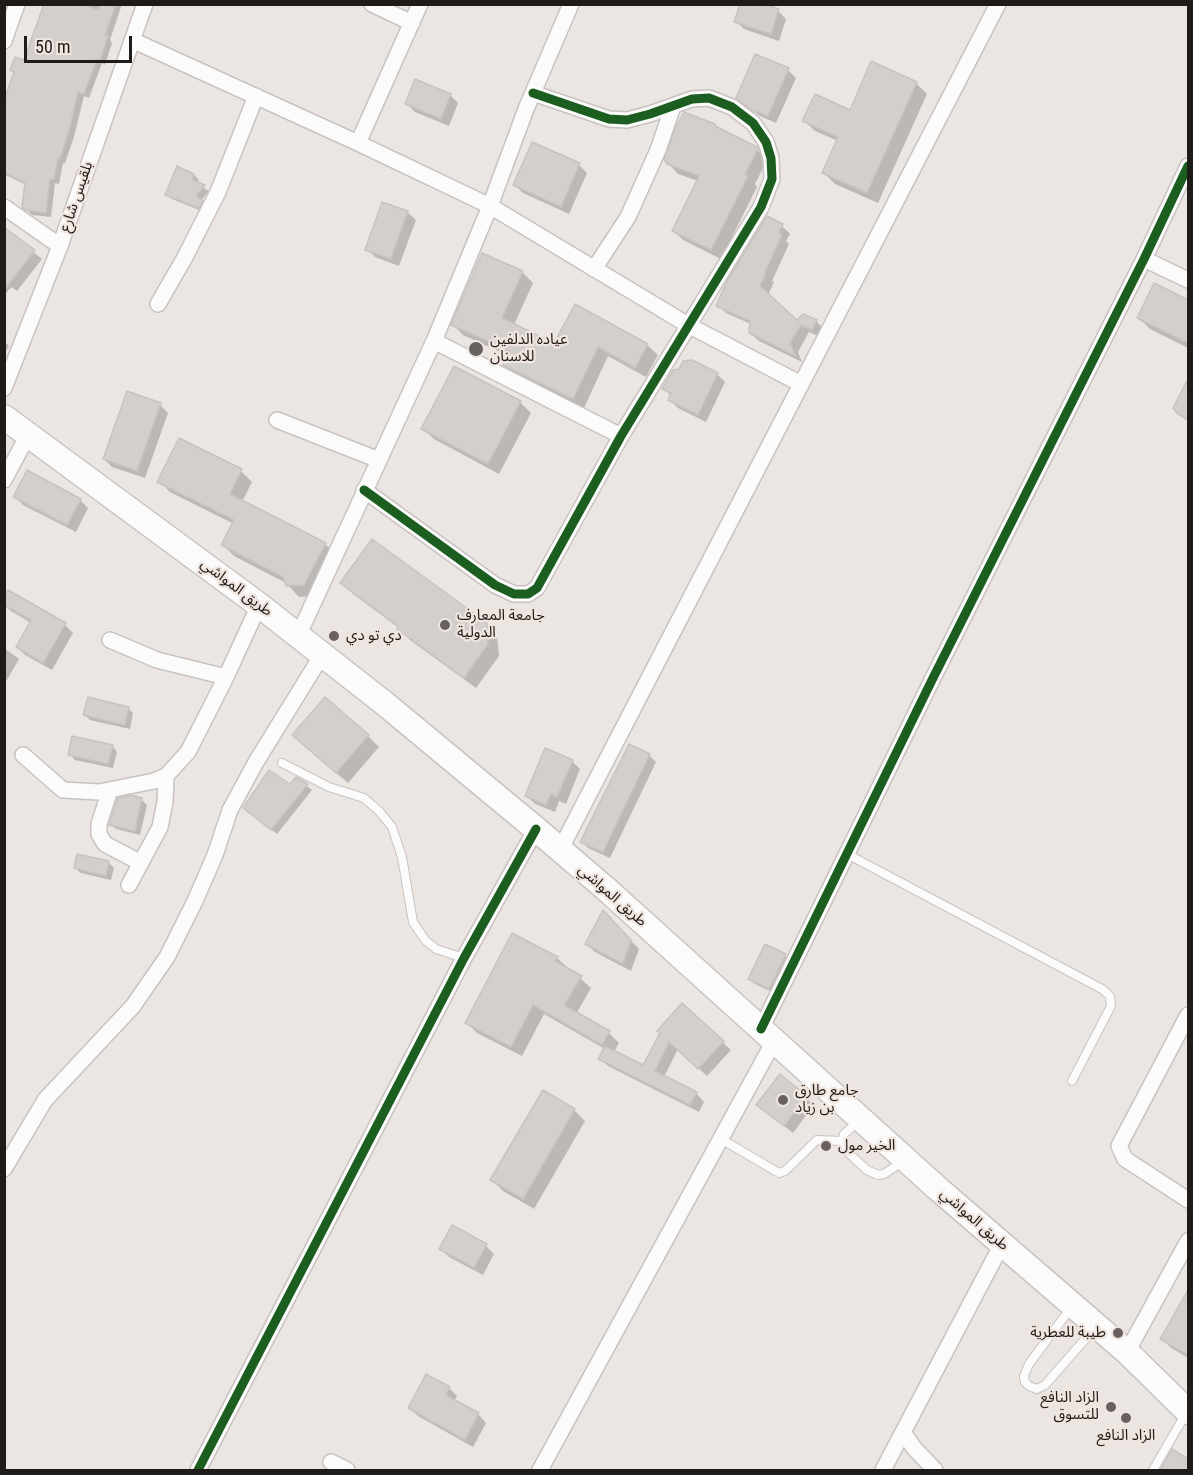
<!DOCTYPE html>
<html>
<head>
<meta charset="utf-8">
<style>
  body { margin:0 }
  #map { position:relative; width:1193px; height:1475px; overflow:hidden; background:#ece6e3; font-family:"Roboto Condensed",sans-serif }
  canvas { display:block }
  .frame { position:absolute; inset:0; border:6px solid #1f1b19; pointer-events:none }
  .scale { position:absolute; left:24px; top:36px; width:108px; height:27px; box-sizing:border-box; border:3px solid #1f1b19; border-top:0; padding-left:8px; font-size:18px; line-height:21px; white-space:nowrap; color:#1f1b19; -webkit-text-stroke:4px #f0e5df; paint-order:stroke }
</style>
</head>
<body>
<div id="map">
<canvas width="1193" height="1475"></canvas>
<div class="frame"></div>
<div class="scale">50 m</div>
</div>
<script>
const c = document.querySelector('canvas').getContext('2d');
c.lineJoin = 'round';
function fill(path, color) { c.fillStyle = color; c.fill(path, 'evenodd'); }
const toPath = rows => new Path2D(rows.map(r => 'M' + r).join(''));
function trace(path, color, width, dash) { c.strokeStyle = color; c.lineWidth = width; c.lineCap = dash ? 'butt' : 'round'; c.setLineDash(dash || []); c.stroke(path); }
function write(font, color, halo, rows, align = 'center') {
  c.font = font + ' "Roboto Condensed","Noto Sans Arabic",sans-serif'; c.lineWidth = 4.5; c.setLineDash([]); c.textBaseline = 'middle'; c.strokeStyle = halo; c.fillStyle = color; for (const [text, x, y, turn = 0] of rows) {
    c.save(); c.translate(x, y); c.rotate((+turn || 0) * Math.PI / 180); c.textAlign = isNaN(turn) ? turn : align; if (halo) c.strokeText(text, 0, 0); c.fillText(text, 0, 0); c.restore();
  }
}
fill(toPath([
  [46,4,122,4,110,40,112,43,105,65,102,63,89,98,84,96,74,137,65,163,63,163,59,184,55,183,51,217,32,215,29,212,23,207,26,185,4,174,4,106,15,74,12,70,25,62],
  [778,11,786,19,779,41,744,29,736,21],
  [788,70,796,78,776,123,760,116,737,98],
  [916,83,927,94,878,203,835,184,824,173,838,141,815,131,804,120,851,112],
  [450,95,458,103,449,126,415,112,407,104],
  [714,125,718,129,756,148,767,160,755,184,757,187,721,259,683,240,673,230,698,181,678,174,668,163],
  [579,165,587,173,569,214,523,193,515,185],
  [194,175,199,180,197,184,209,191,201,201,207,207,204,212,172,199,167,194],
  [407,212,416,220,399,266,375,257,367,249],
  [782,226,790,234,786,241,789,244,772,281,774,282,768,295,797,322,816,321,824,329,820,337,809,332,798,352,802,362,759,341,750,333,751,324,726,313,718,305],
  [4,229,42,259,17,291,11,287,4,296],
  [522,272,533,283,514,325,555,345,647,345,658,355,646,377,608,356,584,408,515,375,505,365,509,356,463,335,453,325],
  [1155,285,1188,302,1188,348,1150,329,1139,318],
  [4,341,9,346,4,354],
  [717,374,725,382,706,422,678,408,670,400,671,396,664,389],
  [1188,382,1188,422,1175,408],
  [520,402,531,413,499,474,434,439,423,428],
  [160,405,168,413,145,478,112,467,104,459],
  [241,471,252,482,242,502,325,544,336,555,315,596,299,597,286,583,234,556,223,545,234,524,170,492,159,481],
  [15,496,80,500,88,508,76,532,23,505],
  [342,583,486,624,497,636,499,656,476,688,410,640,399,628,353,594],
  [9,592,65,625,73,633,52,670,25,655,17,647,31,623,11,611,4,605],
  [4,648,19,659,4,685],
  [128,708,133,713,130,729,90,720,85,715],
  [368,736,379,747,348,783,305,746],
  [112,746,117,752,113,768,75,760,70,754],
  [649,755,656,762,610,858,588,848,582,841],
  [572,761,580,769,566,804,559,801,555,812,535,804,527,796],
  [297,779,312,790,277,834,250,813,290,787],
  [141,799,147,805,140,835,116,829,111,824],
  [108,862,114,868,111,880,81,873,75,868],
  [603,912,639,949,631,971,595,952,587,944],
  [766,946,785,956,791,961,774,993,755,984,750,979],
  [557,958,591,988,576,1014,609,1033,619,1043,614,1052,644,1067,682,1005,731,1050,707,1076,678,1049,664,1077,696,1093,704,1102,699,1112,608,1066,600,1058,605,1049,544,1014,522,1056,477,1033,467,1023],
  [780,1076,814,1105,793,1133,758,1105],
  [544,1092,574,1110,585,1121,534,1209,503,1191,492,1180],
  [452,1227,486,1246,494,1254,483,1275,449,1257,441,1249],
  [1184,1300,1188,1302,1188,1358,1170,1347,1162,1339],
  [449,1388,457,1396,454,1402,478,1414,486,1423,473,1447,418,1416,409,1408],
  [1172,1451,1188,1461,1188,1470,1161,1470]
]), '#0003');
const building = toPath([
  [44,4,82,4,98,10,100,4,115,7,105,35,108,36,100,60,97,59,84,94,78,92,69,131,60,159,58,158,54,179,50,179,46,213,25,210,22,207,25,183,4,172,4,101,14,72,10,70,15,57,24,60,44,4],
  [740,4,764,4,779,9,771,34,734,22,740,4],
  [755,54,789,68,768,116,750,109,736,98,755,54],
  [871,61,917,82,867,193,822,173,838,137,802,121,815,94,850,110,871,61],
  [415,79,451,94,441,119,405,104,415,79],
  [684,112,715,124,715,126,757,147,758,149,745,174,748,176,711,250,672,231,699,176,667,164,664,159,675,129,684,112],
  [532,142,580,163,561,207,513,185,532,142],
  [177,166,194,174,192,180,205,185,196,196,203,201,199,208,165,195,177,166],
  [382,202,408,211,391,259,365,250,382,202],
  [767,216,783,224,779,232,782,235,765,272,766,273,760,286,797,320,803,314,817,320,812,330,801,325,790,343,796,356,749,333,750,321,716,306,726,283,767,216],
  [4,227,35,250,4,290,4,227],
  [482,253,523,271,502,318,554,343,575,304,648,344,635,368,598,347,573,399,503,365,510,351,451,325,482,253],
  [1154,283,1188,300,1188,343,1137,318,1154,283],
  [692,360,718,373,698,415,668,400,671,393,662,389,673,370,679,369,683,361,692,360],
  [454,366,521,401,488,464,421,429,454,366],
  [1188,379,1188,420,1178,414,1173,408,1188,379],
  [127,391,161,403,137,471,103,459,127,391],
  [179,438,242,469,230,494,326,543,304,585,286,586,283,577,221,545,234,520,157,482,179,438],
  [27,470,81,499,67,525,13,497,27,470],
  [372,539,487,623,488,644,464,678,397,629,398,626,340,583,372,539],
  [8,590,66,623,43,663,16,647,31,620,4,605,4,597,8,590],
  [88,697,129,707,125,725,83,715,88,697],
  [325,697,369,735,336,773,292,735,325,697],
  [72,736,113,745,108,764,68,755,72,736],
  [629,744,650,754,603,852,580,842,629,744],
  [545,748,573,760,557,797,551,794,546,805,525,796,545,748],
  [269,770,290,784,296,777,308,784,271,830,243,808,269,770],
  [131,795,142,798,135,831,109,825,118,798,131,795],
  [77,854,109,861,106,876,74,868,77,854],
  [603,910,631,940,623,964,585,944,603,910],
  [512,933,558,957,555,961,582,976,564,1005,610,1031,602,1045,533,1005,511,1047,465,1023,512,933],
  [765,944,786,954,769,989,748,979,765,944],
  [682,1003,724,1041,698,1069,669,1042,655,1071,697,1092,690,1105,598,1059,605,1046,643,1065,660,1033,657,1031,682,1003],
  [780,1074,807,1096,784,1126,756,1105,780,1074],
  [543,1090,575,1109,523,1199,490,1180,543,1090],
  [452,1225,487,1244,474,1268,439,1249,452,1225],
  [1188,1290,1188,1355,1160,1339,1188,1290],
  [426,1374,450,1387,446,1395,479,1413,465,1440,408,1408,426,1374],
  [1172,1449,1188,1459,1188,1470,1160,1470,1172,1449]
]);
fill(building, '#d3cfcd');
trace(building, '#c8c3c1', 1.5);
const lane = toPath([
  [282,763,329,787,364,798,379,811,392,827,402,857,413,922,425,940,436,949,464,958],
  [847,854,1102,989,1110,996,1111,1006,1072,1081],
  [721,1139,779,1173,785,1171,817,1140,842,1141,844,1134,859,1121],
  [842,1141,844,1148,855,1159,867,1170,878,1175,884,1174,902,1162],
  [1070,1309,1029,1364,1024,1376,1025,1382,1029,1386,1037,1389,1045,1385,1094,1329],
  [1153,1470,1185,1415]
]);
const street = toPath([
  [372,4,412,23],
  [132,40,358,143,490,206,688,325,801,384],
  [4,41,17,4],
  [358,143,420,4],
  [4,207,60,246],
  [1144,259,1188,280],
  [594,269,628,217,658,150,673,106],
  [158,304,184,259,218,192,256,96],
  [434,341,621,436],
  [4,388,60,246,145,4],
  [277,420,379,460],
  [4,480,28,435],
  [364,490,495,585,514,594,528,594,537,588,621,436,761,207,772,179,771,158,766,142,753,123,732,107,709,98,692,99,650,114,627,120,609,119,533,93],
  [298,636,434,341,490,206,526,109,571,4],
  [110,640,157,660,226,677],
  [23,755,63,790,99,792,154,781,166,776,188,752,226,677,259,605],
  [110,790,99,824,99,834,105,844,141,863],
  [560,850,998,4],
  [129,885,160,827,165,802,166,776],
  [1188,1015,1119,1146,1125,1159,1188,1200],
  [761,1029,932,680,1144,259,1188,166],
  [4,1169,45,1100,133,1006,167,957,195,901,215,855,230,810,256,762,322,655],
  [1127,1352,1188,1241],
  [903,1432,914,1448,935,1470],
  [331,1462,347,1470],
  [198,1470,464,958,536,829],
  [540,1470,774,1041],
  [883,1470,1002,1244]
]);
const primary = toPath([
  [4,417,259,605,384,703,536,829,605,888,936,1187,1127,1352,1188,1412]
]);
trace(lane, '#c8c3c1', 10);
trace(street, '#c8c3c1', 18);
trace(primary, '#c8c3c1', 27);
trace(lane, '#fcfbfb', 8);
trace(street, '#fcfbfb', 15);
trace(primary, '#fcfbfb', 24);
trace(toPath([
  [364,490,495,585,514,594,528,594,537,588,621,436,761,207,772,179,771,158,766,142,753,123,732,107,709,98,692,99,650,114,627,120,609,119,533,93],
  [761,1029,932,680,1144,259,1188,166],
  [198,1470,464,958,536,829]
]), '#1b5e20', 9);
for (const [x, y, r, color] of [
  [476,349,8,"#676260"],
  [445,625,6,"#676260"],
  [334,636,6,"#676260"],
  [783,1100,6,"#676260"],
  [826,1146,6,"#676260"],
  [1118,1333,6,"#676260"],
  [1111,1407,6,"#676260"],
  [1126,1418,6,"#676260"]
]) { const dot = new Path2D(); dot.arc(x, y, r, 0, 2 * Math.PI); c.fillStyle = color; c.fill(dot); trace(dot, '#f0e5df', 2); }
write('15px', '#1f1b19', '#f0e5df', [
  ["بلقيس شارع",77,197,-71],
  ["طريق المواشي",236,588,37],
  ["طريق المواشي",612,896,41],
  ["طريق المواشي",974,1220,41]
]);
write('15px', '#1f1b19', '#f0e5df', [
  ["عياده الدلفين",490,340],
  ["للاسنان",490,357],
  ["جامعة المعارف",457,616],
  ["الدولية",457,633],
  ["دي تو دي",346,636],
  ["جامع طارق",795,1091],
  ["بن زياد",795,1108],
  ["الخير مول",838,1146],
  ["طيبة للعطرية",1106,1333,"right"],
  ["الزاد النافع",1099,1398,"right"],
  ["للتسوق",1099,1415,"right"],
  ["الزاد النافع",1126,1436,"center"]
], 'left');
</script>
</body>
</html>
